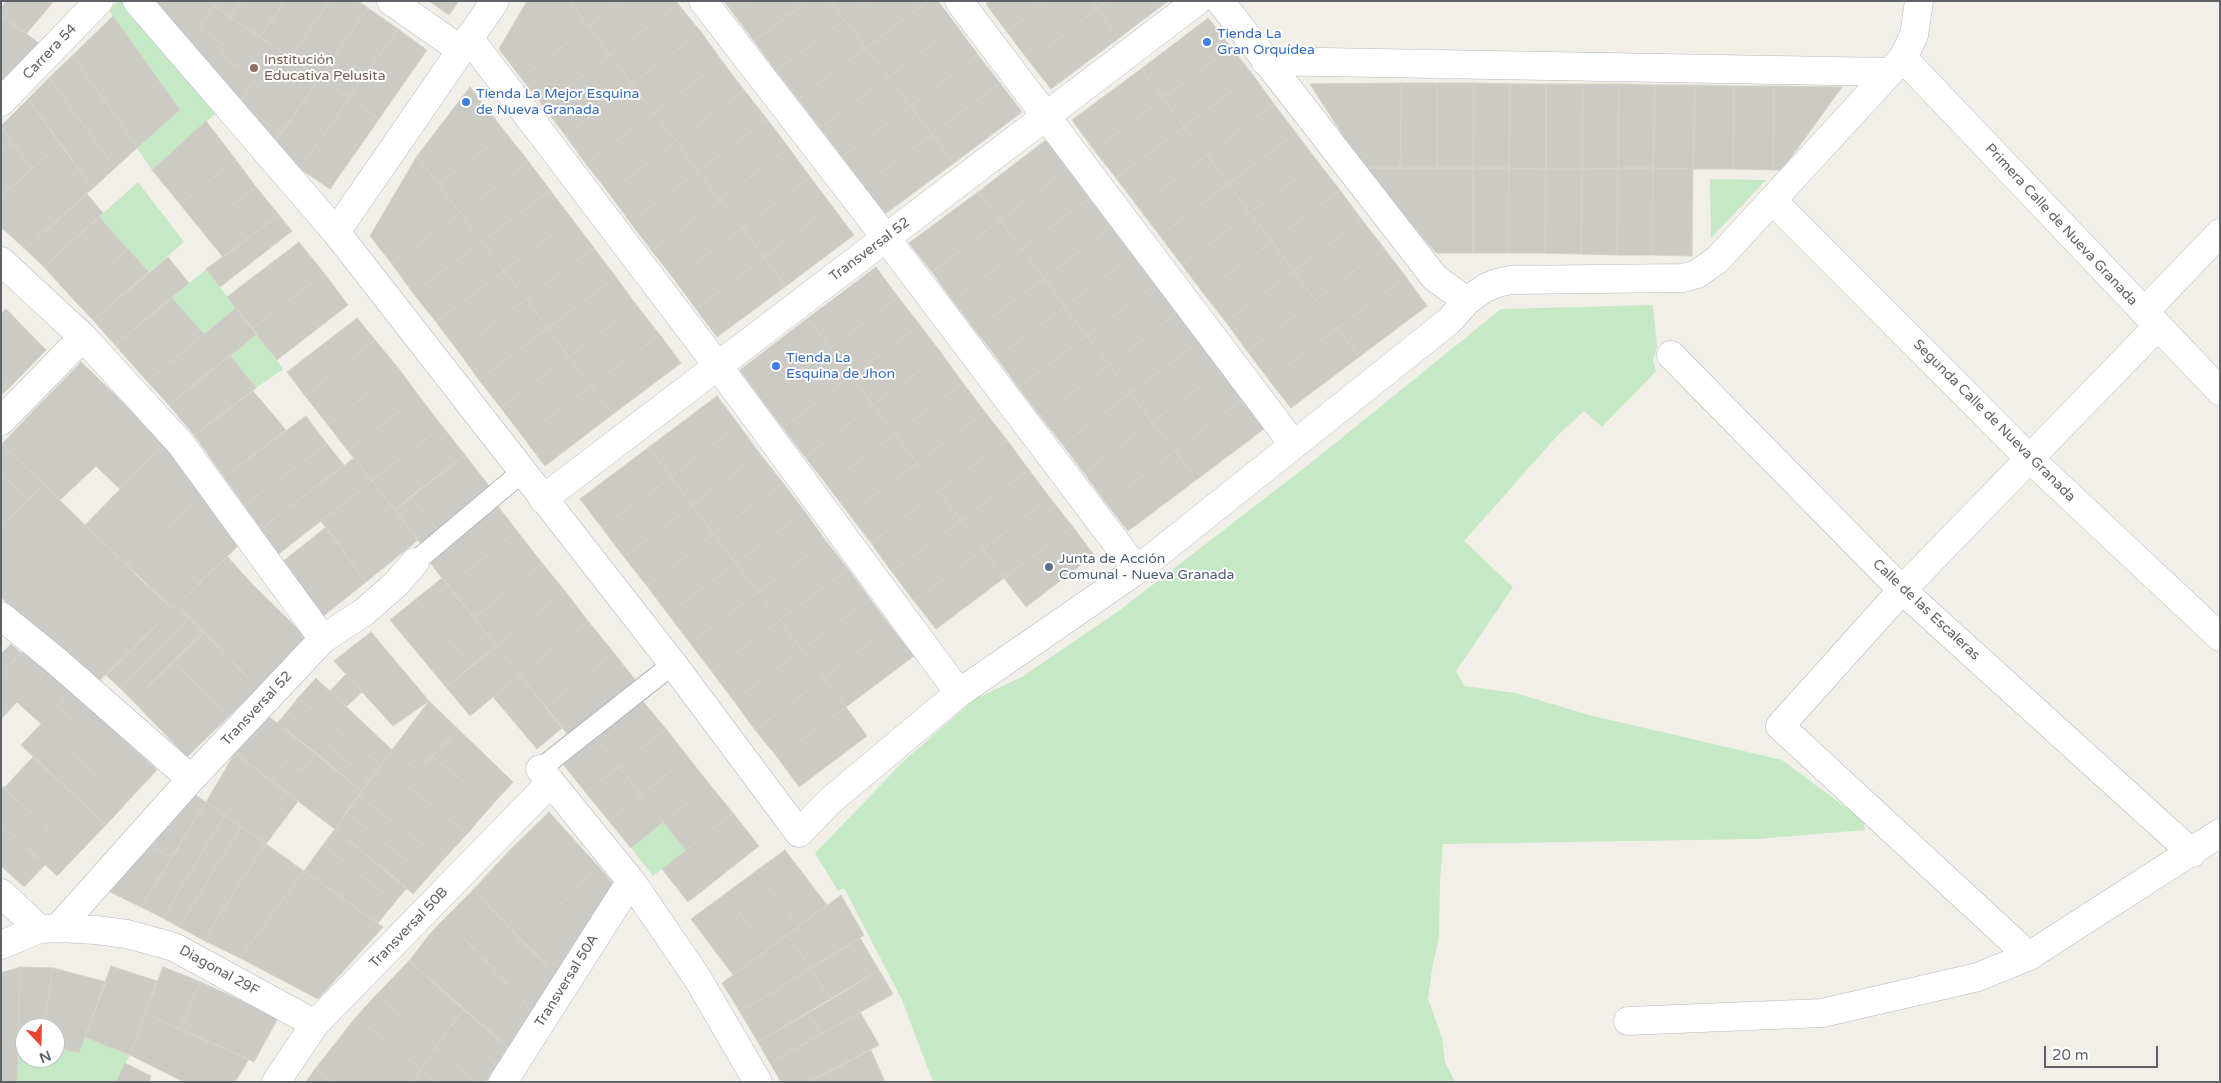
<!DOCTYPE html>
<html>
<head>
<meta charset="utf-8">
<style>
  body { margin:0 }
  #map { position:relative; width:2221px; height:1083px; overflow:hidden; background:#f1efe8; font-family:"Varela Round",sans-serif }
  canvas { display:block }
  .frame { position:absolute; inset:0; border:2px solid #5f6368; pointer-events:none }
  .north { position:absolute; left:15px; top:1018px; width:50px; height:50px; box-sizing:border-box; background:#fff; border:1px solid #bfc1c3; border-radius:50%; rotate:159deg; font-size:14px; font-weight:700; line-height:20px; text-align:center; color:#5f6368 }
  .north::after { content:''; display:block; margin:auto; width:18px; height:22px; background:#ea4335; clip-path:polygon(50% 0,100% 100%,50% 72%,0 100%) }
  .scale { position:absolute; left:2044px; top:1046px; width:114px; height:22px; box-sizing:border-box; border:2px solid #5f6368; border-top:0; padding-left:6px; font-size:15px; line-height:18px; white-space:nowrap; color:#5f6368; -webkit-text-stroke:4px #fff; paint-order:stroke }
</style>
</head>
<body>
<div id="map">
<canvas width="2221" height="1083"></canvas>
<div class="frame"></div>
<div class="north">N</div>
<div class="scale">20 m</div>
</div>
<script>
const c = document.querySelector('canvas').getContext('2d');
c.lineJoin = 'round';
function fill(path, color) { c.fillStyle = color; c.fill(path, 'evenodd'); }
const toPath = rows => new Path2D(rows.map(r => 'M' + r).join(''));
function trace(path, color, width, dash) { c.strokeStyle = color; c.lineWidth = width; c.lineCap = dash ? 'butt' : 'round'; c.setLineDash(dash || []); c.stroke(path); }
function write(font, color, halo, rows, align = 'center') {
  c.font = font + ' "Varela Round",sans-serif'; c.lineWidth = 4; c.setLineDash([]); c.textBaseline = 'middle'; c.strokeStyle = halo; c.fillStyle = color; for (const [text, x, y, turn = 0] of rows) {
    c.save(); c.translate(x, y); c.rotate((+turn || 0) * Math.PI / 180); c.textAlign = isNaN(turn) ? turn : align; if (halo) c.strokeText(text, 0, 0); c.fillText(text, 0, 0); c.restore();
  }
}
fill(toPath([
  [118,1,124,1,216,113,152,170,137,148,180,110,109,11],
  [1710,179,1766,180,1711,238],
  [138,182,184,242,149,272,99,217],
  [206,269,236,308,204,334,172,298],
  [1653,305,1657,347,1653,360,1656,371,1602,427,1584,411,1558,435,1464,541,1513,587,1456,671,1464,686,1515,693,1589,715,1782,760,1864,821,1865,830,1756,839,1443,844,1440,881,1439,937,1432,969,1428,999,1442,1038,1445,1062,1455,1082,933,1082,902,1000,844,888,838,891,815,853,906,759,975,699,1022,677,1120,610,1312,462,1501,309],
  [257,334,283,369,256,388,230,355],
  [663,822,686,850,653,876,631,848],
  [85,1037,130,1055,116,1082,17,1082,18,1051,25,1052,25,1058,55,1058,55,1047,79,1052]
]), '#c5e8c5');
const building = toPath([
  [6,1,54,1,26,34,1,15,1,8,6,1],
  [147,1,208,1,214,6,199,28,227,47,221,55,256,79,239,104,281,133,271,148,147,1],
  [208,1,241,1,230,17,208,1],
  [241,1,285,1,260,37,230,17,241,1],
  [285,1,330,1,290,58,260,37,285,1],
  [330,1,358,1,368,8,320,78,290,58,330,1],
  [429,1,459,1,449,15,429,1],
  [527,1,569,1,589,26,521,78,499,49,527,1],
  [569,1,622,1,589,26,569,1],
  [622,1,676,1,678,4,610,55,589,26,622,1],
  [724,1,749,1,733,13,724,1],
  [749,1,808,1,754,41,733,13,749,1],
  [808,1,831,1,845,20,776,71,754,41,808,1],
  [831,1,869,1,845,20,831,1],
  [869,1,928,1,866,48,845,20,869,1],
  [928,1,938,1,957,26,889,77,866,48,928,1],
  [989,1,1047,1,1007,32,986,4,989,1],
  [1047,1,1091,1,1097,9,1029,61,1007,32,1047,1],
  [1091,1,1107,1,1097,9,1091,1],
  [1107,1,1168,1,1119,38,1097,9,1107,1],
  [678,4,701,32,632,84,610,55,678,4],
  [214,6,320,78,281,133,239,104,256,79,221,55,227,47,199,28,214,6],
  [368,8,398,29,349,98,320,78,368,8],
  [1097,9,1119,38,1051,89,1029,61,1097,9],
  [1,15,40,44,1,84,1,15],
  [113,16,180,110,137,148,73,55,113,16],
  [1208,18,1231,47,1163,98,1141,69,1208,18],
  [845,20,866,48,798,99,776,71,845,20],
  [589,26,610,55,543,106,521,78,589,26],
  [957,26,978,55,910,106,889,77,957,26],
  [398,29,427,50,379,119,349,98,398,29],
  [701,32,722,61,654,113,632,84,701,32],
  [1231,47,1253,75,1184,127,1163,98,1231,47],
  [866,48,889,77,820,128,798,99,866,48],
  [73,55,137,148,115,168,49,78,73,55],
  [610,55,632,84,565,135,543,106,610,55],
  [978,55,1000,83,932,134,910,106,978,55],
  [722,61,744,90,676,141,654,113,722,61],
  [1141,69,1163,98,1094,150,1072,120,1141,69],
  [1253,75,1274,104,1207,155,1184,127,1253,75],
  [889,77,910,106,842,157,820,128,889,77],
  [49,78,115,168,93,188,28,99,49,78],
  [320,78,349,98,300,169,271,148,320,78],
  [1000,83,1022,112,954,163,932,134,1000,83],
  [1401,83,1437,83,1437,168,1400,168,1401,83],
  [1401,83,1400,168,1364,168,1310,84,1401,83],
  [1437,83,1474,83,1473,168,1437,168,1437,83],
  [1474,83,1510,84,1509,168,1473,168,1474,83],
  [632,84,654,113,586,164,565,135,632,84],
  [1510,84,1546,84,1546,169,1509,168,1510,84],
  [1546,84,1583,84,1582,169,1546,169,1546,84],
  [1583,84,1619,84,1618,168,1582,169,1583,84],
  [1619,84,1655,85,1653,168,1618,168,1619,84],
  [1655,85,1695,85,1693,169,1653,168,1655,85],
  [1695,85,1734,86,1733,169,1693,169,1695,85],
  [1734,86,1774,86,1773,170,1733,169,1734,86],
  [1774,86,1842,87,1782,170,1773,170,1774,86],
  [470,87,506,133,438,184,417,156,470,87],
  [744,90,767,119,698,171,676,141,744,90],
  [349,98,379,119,330,189,300,169,349,98],
  [1163,98,1184,127,1116,178,1094,150,1163,98],
  [28,99,60,144,32,169,1,126,28,99],
  [1274,104,1296,133,1228,184,1207,155,1274,104],
  [910,106,932,134,864,186,842,157,910,106],
  [654,113,676,141,609,193,586,164,654,113],
  [767,119,789,148,720,200,698,171,767,119],
  [206,121,236,160,180,204,152,170,206,121],
  [1,126,12,141,1,151,1,126],
  [1184,127,1207,155,1138,207,1116,178,1184,127],
  [506,133,529,162,460,213,438,184,506,133],
  [1296,133,1318,162,1250,213,1228,184,1296,133],
  [932,134,954,163,885,214,864,186,932,134],
  [1046,140,1068,169,1000,220,978,192,1046,140],
  [12,141,32,169,1,196,1,151,12,141],
  [676,141,698,171,630,222,609,193,676,141],
  [60,144,93,188,25,249,1,227,1,196,60,144],
  [789,148,810,177,742,228,720,200,789,148],
  [1207,155,1228,184,1160,236,1138,207,1207,155],
  [417,156,460,213,392,264,370,236,417,156],
  [236,160,256,187,201,230,180,204,236,160],
  [529,162,550,190,482,242,460,213,529,162],
  [1318,162,1340,190,1272,242,1250,213,1318,162],
  [1364,168,1473,168,1473,253,1436,253,1364,168],
  [1473,168,1509,168,1508,253,1473,253,1473,168],
  [1509,168,1546,169,1545,253,1508,253,1509,168],
  [1618,168,1653,168,1652,255,1617,255,1618,168],
  [1618,168,1617,255,1581,254,1582,169,1618,168],
  [1653,168,1693,169,1692,256,1652,255,1653,168],
  [1068,169,1089,198,1022,249,1000,220,1068,169],
  [1546,169,1582,169,1581,254,1545,253,1546,169],
  [698,171,720,200,652,251,630,222,698,171],
  [810,177,832,206,764,257,742,228,810,177],
  [1228,184,1250,213,1182,265,1160,236,1228,184],
  [256,187,279,215,223,257,201,230,256,187],
  [550,190,572,219,504,271,482,242,550,190],
  [1340,190,1362,220,1294,271,1272,242,1340,190],
  [978,192,1000,220,932,272,909,243,978,192],
  [87,194,103,213,44,267,25,249,87,194],
  [1089,198,1111,227,1044,278,1022,249,1089,198],
  [720,200,742,228,674,279,652,251,720,200],
  [832,206,854,235,786,286,764,257,832,206],
  [460,213,482,242,413,293,392,264,460,213],
  [1250,213,1272,242,1203,293,1182,265,1250,213],
  [279,215,292,231,220,287,206,269,279,215],
  [99,217,128,249,72,298,44,267,99,217],
  [572,219,594,248,526,299,504,271,572,219],
  [1000,220,1022,249,953,301,932,272,1000,220],
  [1362,220,1384,248,1315,300,1294,271,1362,220],
  [1111,227,1133,256,1065,307,1044,278,1111,227],
  [742,228,764,257,696,309,674,279,742,228],
  [299,242,324,273,252,329,227,297,299,242],
  [482,242,504,271,436,322,413,293,482,242],
  [1272,242,1294,271,1226,322,1203,293,1272,242],
  [594,248,616,277,548,328,526,299,594,248],
  [1384,248,1406,277,1338,328,1315,300,1384,248],
  [128,249,149,272,93,320,72,298,128,249],
  [1022,249,1044,278,975,330,953,301,1022,249],
  [1133,256,1155,285,1087,336,1065,307,1133,256],
  [168,257,189,283,115,345,93,320,168,257],
  [764,257,786,286,717,337,696,309,764,257],
  [876,267,898,297,830,348,808,318,876,267],
  [504,271,526,299,458,351,436,322,504,271],
  [1294,271,1315,300,1247,351,1226,322,1294,271],
  [324,273,348,305,277,360,252,329,324,273],
  [616,277,637,306,569,357,548,328,616,277],
  [1406,277,1427,306,1359,357,1338,328,1406,277],
  [1044,278,1065,307,997,358,975,330,1044,278],
  [1155,285,1177,313,1109,365,1087,336,1155,285],
  [898,297,920,325,851,376,830,348,898,297],
  [172,298,204,334,147,381,115,345,172,298],
  [526,299,548,328,479,380,458,351,526,299],
  [1315,300,1338,328,1269,380,1247,351,1315,300],
  [637,306,660,335,591,386,569,357,637,306],
  [1065,307,1087,336,1018,387,997,358,1065,307],
  [236,308,257,334,169,405,147,381,236,308],
  [6,309,46,350,8,389,1,382,1,314,6,309],
  [1177,313,1199,342,1130,393,1109,365,1177,313],
  [357,318,375,340,305,396,287,372,357,318],
  [808,318,830,348,761,399,740,370,808,318],
  [920,325,942,354,873,405,851,376,920,325],
  [548,328,569,357,501,408,479,380,548,328],
  [1338,328,1359,357,1291,408,1269,380,1338,328],
  [660,335,681,363,613,414,591,386,660,335],
  [1087,336,1109,365,1040,416,1018,387,1087,336],
  [375,340,399,369,328,425,305,396,375,340],
  [1199,342,1221,371,1152,422,1130,393,1199,342],
  [830,348,851,376,783,428,761,399,830,348],
  [942,354,963,383,895,434,873,405,942,354],
  [230,355,256,388,194,435,169,405,230,355],
  [569,357,591,386,523,437,501,408,569,357],
  [81,362,141,420,96,466,36,408,81,362],
  [1109,365,1130,393,1063,445,1040,416,1109,365],
  [399,369,419,396,348,451,328,425,399,369],
  [1221,371,1242,400,1175,451,1152,422,1221,371],
  [851,376,873,405,805,457,783,428,851,376],
  [1,382,8,389,1,395,1,382],
  [963,383,985,412,917,463,895,434,963,383],
  [591,386,613,414,545,466,523,437,591,386],
  [253,391,286,430,224,477,194,435,253,391],
  [1130,393,1152,422,1084,473,1063,445,1130,393],
  [419,396,442,426,372,481,348,451,419,396],
  [717,396,739,425,671,477,649,447,717,396],
  [1242,400,1264,429,1196,480,1175,451,1242,400],
  [873,405,895,434,827,485,805,457,873,405],
  [36,408,96,466,60,500,2,444,36,408],
  [985,412,1007,440,939,491,917,463,985,412],
  [306,416,327,444,244,505,224,477,306,416],
  [141,420,165,443,120,489,96,466,141,420],
  [1152,422,1175,451,1106,503,1084,473,1152,422],
  [739,425,760,454,692,505,671,477,739,425],
  [442,426,465,455,395,510,372,481,442,426],
  [895,434,917,463,849,514,827,485,895,434],
  [1007,440,1029,470,961,521,939,491,1007,440],
  [165,443,204,494,127,565,85,525,165,443],
  [2,444,43,484,29,499,1,474,2,444],
  [327,444,344,465,261,529,244,505,327,444],
  [649,447,671,477,602,528,580,499,649,447],
  [1175,451,1196,480,1128,531,1106,503,1175,451],
  [760,454,783,483,714,534,692,505,760,454],
  [465,455,493,491,440,533,410,497,465,455],
  [354,458,372,481,276,556,258,531,354,458],
  [917,463,939,491,871,543,849,514,917,463],
  [1029,470,1050,498,983,549,961,521,1029,470],
  [1,474,29,499,1,528,1,474],
  [671,477,692,505,624,557,602,528,671,477],
  [372,481,418,540,366,582,321,521,372,481],
  [783,483,805,512,736,563,714,534,783,483],
  [43,484,85,525,8,604,1,597,1,528,43,484],
  [939,491,961,521,892,572,871,543,939,491],
  [204,494,240,544,173,609,127,565,204,494],
  [410,497,440,533,423,547,395,510,410,497],
  [1050,498,1073,527,1004,578,983,549,1050,498],
  [497,505,517,531,448,586,428,560,497,505],
  [692,505,714,534,647,586,624,557,692,505],
  [805,512,826,541,758,592,736,563,805,512],
  [961,521,983,549,914,601,892,572,961,521],
  [85,525,119,557,42,635,8,604,85,525],
  [326,527,366,582,321,618,281,563,326,527],
  [1073,527,1094,555,1026,607,1004,578,1073,527],
  [517,531,542,563,474,618,448,586,517,531],
  [714,534,736,563,668,614,647,586,714,534],
  [826,541,848,569,780,620,758,592,826,541],
  [983,549,1004,578,936,629,914,601,983,549],
  [227,556,251,583,223,610,198,584,227,556],
  [119,557,141,580,65,658,42,635,119,557],
  [542,563,565,591,497,646,474,618,542,563],
  [736,563,758,592,690,643,668,614,736,563],
  [848,569,870,599,802,650,780,620,848,569],
  [442,578,497,646,471,666,416,599,442,578],
  [141,580,173,609,94,686,65,658,141,580],
  [251,583,308,639,258,688,177,605,198,584,223,610,251,583],
  [565,591,588,621,520,675,497,646,565,591],
  [758,592,780,620,712,672,690,643,758,592],
  [416,599,471,666,446,687,390,620,416,599],
  [870,599,891,627,824,678,802,650,870,599],
  [177,605,189,618,120,688,106,675,177,605],
  [189,618,204,632,133,701,120,688,189,618],
  [780,620,802,650,734,701,712,672,780,620],
  [588,621,614,653,546,707,520,675,588,621],
  [891,627,914,656,846,707,824,678,891,627],
  [204,632,258,688,228,717,173,661,204,632],
  [371,632,429,701,393,726,334,661,371,632],
  [11,644,21,653,1,674,1,654,11,644],
  [497,646,520,675,470,716,446,687,497,646],
  [26,648,48,669,1,719,1,674,26,648],
  [802,650,824,678,755,730,734,701,802,650],
  [614,653,636,681,568,735,546,707,614,653],
  [173,661,228,717,187,757,133,701,173,661],
  [48,669,72,691,41,724,17,702,48,669],
  [346,674,362,692,346,707,330,691,346,674],
  [520,675,562,728,537,749,493,697,520,675],
  [316,678,392,750,381,765,298,698,316,678],
  [824,678,846,707,778,758,755,730,824,678],
  [72,691,157,770,143,785,58,706,72,691],
  [298,698,381,765,370,780,287,712,298,698],
  [641,699,666,729,619,767,594,737,641,699],
  [429,701,458,729,418,771,392,750,429,701],
  [58,706,143,785,126,803,41,724,58,706],
  [846,707,867,736,799,787,778,758,846,707],
  [287,712,370,780,362,791,277,723,287,712],
  [268,716,316,753,302,770,289,759,271,781,235,753,268,716],
  [41,724,126,803,106,825,21,745,41,724],
  [458,729,513,782,492,805,432,756,458,729],
  [666,729,688,757,641,795,619,767,666,729],
  [594,737,619,767,586,793,562,763,594,737],
  [392,750,418,771,432,756,492,805,467,834,381,765,392,750],
  [235,753,298,801,266,844,206,802,235,753],
  [316,753,362,791,335,829,271,781,289,759,302,770,316,753],
  [33,757,106,825,77,855,4,788,33,757],
  [688,757,710,785,663,822,641,795,688,757],
  [381,765,467,834,443,860,359,796,381,765],
  [619,767,641,795,609,821,586,793,619,767],
  [1,785,77,855,57,876,1,823,1,785],
  [710,785,733,813,686,850,663,822,710,785],
  [191,792,206,802,172,858,148,844,191,792],
  [641,795,663,822,631,848,609,821,641,795],
  [359,796,443,860,428,877,346,812,359,796],
  [206,802,225,815,163,918,141,907,206,802],
  [346,812,428,877,413,894,335,829,346,812],
  [549,812,598,866,562,904,509,851,549,812],
  [733,813,759,846,688,902,662,869,733,813],
  [225,815,241,827,179,927,163,918,225,815],
  [1,823,45,865,24,887,1,866,1,823],
  [241,827,266,844,203,940,179,927,241,827],
  [335,829,407,888,395,902,323,845,335,829],
  [148,844,172,858,141,907,110,892,148,844],
  [266,844,304,871,240,958,203,940,266,844],
  [323,845,395,902,378,923,304,871,323,845],
  [785,850,827,905,799,926,756,871,785,850],
  [509,851,571,913,533,952,473,890,509,851],
  [598,866,620,891,589,931,562,904,598,866],
  [304,871,383,927,318,999,240,958,304,871],
  [756,871,799,926,767,950,725,894,756,871],
  [473,890,522,940,493,969,445,918,473,890],
  [725,894,767,950,733,975,691,919,725,894],
  [841,895,864,935,811,968,787,935,841,895],
  [571,913,589,931,558,977,533,952,571,913],
  [445,918,533,1011,522,1028,429,935,445,918],
  [429,935,522,1028,508,1047,409,961,429,935],
  [787,935,811,968,740,1012,722,983,787,935],
  [860,938,879,970,831,1000,811,968,860,938],
  [522,940,558,977,533,1011,493,969,522,940],
  [409,961,463,1009,436,1047,377,994,409,961],
  [111,966,157,981,130,1055,85,1037,111,966],
  [20,967,17,1082,1,1082,1,973,20,967],
  [20,967,53,968,44,1028,25,1028,25,1052,18,1051,20,967],
  [163,967,201,982,180,1029,145,1014,163,967],
  [53,968,106,982,79,1053,55,1047,55,1028,44,1028,53,968],
  [811,968,831,1000,758,1042,740,1012,811,968],
  [879,970,893,994,821,1034,808,1012,879,970],
  [201,982,278,1018,254,1062,180,1029,201,982],
  [377,994,436,1047,421,1069,356,1017,377,994],
  [463,1009,508,1047,497,1065,452,1025,463,1009],
  [808,1012,821,1034,770,1063,758,1042,808,1012],
  [860,1012,879,1045,808,1082,781,1082,770,1063,860,1012],
  [145,1014,180,1029,249,1059,235,1082,184,1082,130,1055,145,1014],
  [356,1017,421,1069,412,1082,333,1082,315,1069,356,1017],
  [452,1025,497,1065,486,1082,475,1082,436,1047,452,1025],
  [436,1047,475,1082,435,1082,421,1069,436,1047],
  [871,1050,885,1082,808,1082,871,1050],
  [125,1063,151,1076,149,1082,116,1082,125,1063],
  [315,1069,333,1082,306,1082,315,1069],
  [421,1069,435,1082,412,1082,421,1069]
]);
fill(building, '#cccac5');
trace(building, '#d6d1c6', 1);
const lane = toPath([
  [415,562,522,472],
  [540,769,673,664]
]);
const street = toPath([
  [137,1,336,232,673,664,799,833,831,800,959,693,1137,570,1449,321,1467,301,1485,288,1497,283,1511,280,1683,278,1697,274,1717,260,1903,58,1914,35,1919,1],
  [391,1,461,50],
  [703,1,886,238,1137,570],
  [959,1,1294,445],
  [1220,1,1435,278,1467,301],
  [469,38,718,366,959,693],
  [1903,58,2220,391],
  [1265,61,1890,72],
  [1,102,99,1],
  [1772,200,2029,458,2220,637],
  [336,232,495,1],
  [1,261,83,337,180,443,323,639],
  [2144,312,2220,233],
  [1671,355,1902,590,2192,853],
  [1,421,83,337],
  [543,499,1197,1],
  [1,616,54,659,191,779],
  [540,769,631,881,696,976,758,1082],
  [1,893,39,929],
  [58,928,96,930,127,934,174,947,315,1024],
  [1,945,39,929,58,928,191,779,323,639,364,612,396,584,415,562],
  [2029,956,1780,726,1902,590,2157,327],
  [1628,1021,1822,1013,1978,977,2029,956,2220,833],
  [276,1082,315,1024,551,782],
  [503,1082,631,881]
]);
trace(lane, '#b5b8bc', 22);
trace(street, '#b5b8bc', 29);
trace(lane, '#fff', 20);
trace(street, '#fff', 28);
for (const [x, y, r, color] of [
  [1207,42,5,"#3f7fe0"],
  [254,68,5,"#8d6e63"],
  [466,102,5,"#3f7fe0"],
  [776,366,5,"#3f7fe0"],
  [1049,567,5,"#5c6f8a"]
]) { const dot = new Path2D(); dot.arc(x, y, r, 0, 2 * Math.PI); c.fillStyle = color; c.fill(dot); trace(dot, '#fff', 2); }
write('14px', '#366cbe', '#fff', [
  ["Tienda La",1217,34],
  ["Gran Orquídea",1217,50],
  ["Tienda La Mejor Esquina",476,94],
  ["de Nueva Granada",476,110],
  ["Tienda La",786,358],
  ["Esquina de Jhon",786,374]
], 'left');
write('14px', '#5f6368', '#fff', [
  ["Carrera 54",50,52,-46],
  ["Primera Calle de Nueva Granada",2061,225,47],
  ["Transversal 52",870,250,-37],
  ["Segunda Calle de Nueva Granada",1994,421,45],
  ["Calle de las Escaleras",1926,610,43],
  ["Transversal 52",257,709,-47],
  ["Transversal 50B",409,928,-46],
  ["Diagonal 29F",219,971,29],
  ["Transversal 50A",567,981,-58]
]);
write('14px', '#785e54', '#fff', [
  ["Institución",264,60],
  ["Educativa Pelusita",264,76]
], 'left');
write('14px', '#4e5e75', '#fff', [
  ["Junta de Acción",1059,559],
  ["Comunal - Nueva Granada",1059,575]
], 'left');
</script>
</body>
</html>
